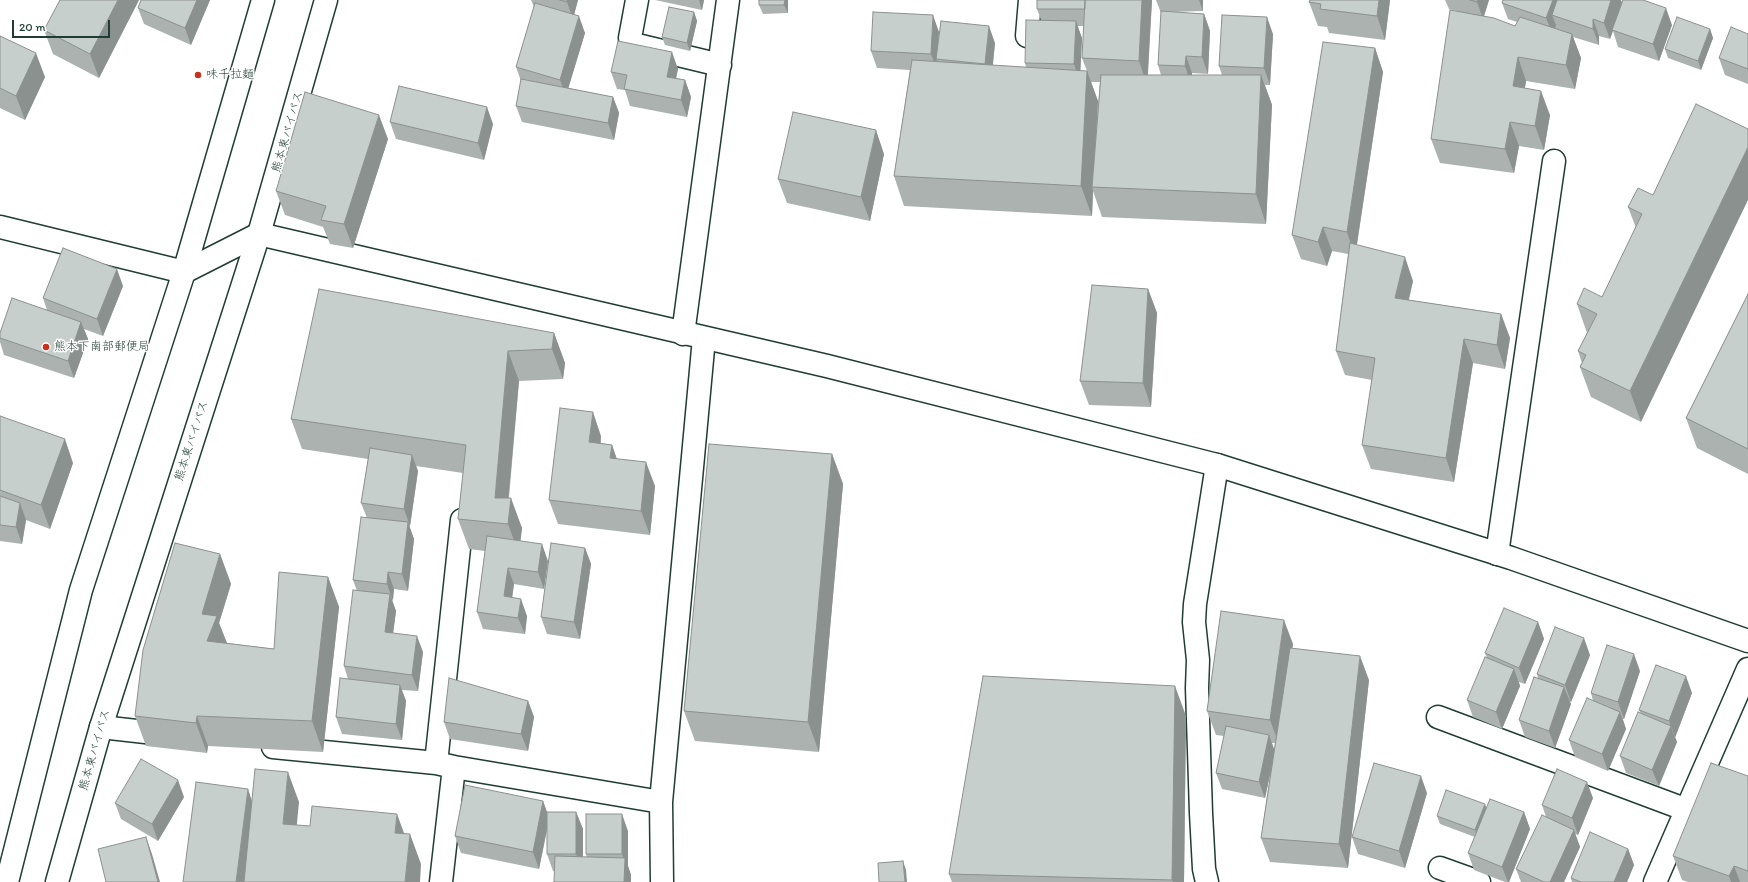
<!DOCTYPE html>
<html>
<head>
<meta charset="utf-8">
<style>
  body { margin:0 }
  #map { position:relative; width:1748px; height:882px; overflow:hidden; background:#fff; font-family:Itim,sans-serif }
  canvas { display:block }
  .scale { position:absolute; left:12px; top:20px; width:98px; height:18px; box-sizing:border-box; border:2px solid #1f3d34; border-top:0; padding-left:5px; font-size:12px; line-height:14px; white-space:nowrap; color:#1f3d34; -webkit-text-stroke:3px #fff; paint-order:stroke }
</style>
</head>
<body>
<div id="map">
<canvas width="1748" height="882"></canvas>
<div class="scale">20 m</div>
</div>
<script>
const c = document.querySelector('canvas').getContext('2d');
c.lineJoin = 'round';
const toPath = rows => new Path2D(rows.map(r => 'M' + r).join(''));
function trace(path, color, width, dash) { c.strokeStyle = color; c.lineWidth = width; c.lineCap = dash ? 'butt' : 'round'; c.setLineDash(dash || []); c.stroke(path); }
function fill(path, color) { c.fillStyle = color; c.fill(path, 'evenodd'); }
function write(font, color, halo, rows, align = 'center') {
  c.font = font + ' Itim,"Klee One",sans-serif'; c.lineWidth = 3; c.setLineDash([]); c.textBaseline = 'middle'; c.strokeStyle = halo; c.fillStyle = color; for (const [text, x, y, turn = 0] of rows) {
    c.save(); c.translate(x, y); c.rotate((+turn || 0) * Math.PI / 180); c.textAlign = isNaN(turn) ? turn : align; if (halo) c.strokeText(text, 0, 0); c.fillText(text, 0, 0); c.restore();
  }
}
const street = toPath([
  [637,0,630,38,632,42,637,45,720,65],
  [1027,36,1030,0],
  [0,227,184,272],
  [683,334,728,0],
  [1497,554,1554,161],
  [1438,717,1687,810],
  [101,727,172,735],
  [273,747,436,763,454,767,441,882],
  [436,763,462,520],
  [454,767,661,802],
  [1440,868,1479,882],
  [662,882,661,802,704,338],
  [1207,882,1204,869,1201,813,1197,688,1198,660,1194,622,1195,604,1217,465],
  [1655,882,1748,669]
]);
const secondary = toPath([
  [184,272,259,234,827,366,1217,465,1511,558,1748,641]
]);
const highway = toPath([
  [7,882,81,590,184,272,263,0],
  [57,882,101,727,259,234,326,0]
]);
trace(street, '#1f3d34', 25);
trace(secondary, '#1f3d34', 25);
trace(highway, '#1f3d34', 25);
trace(street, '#fff', 22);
trace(secondary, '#fff', 22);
trace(highway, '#fff', 22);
fill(toPath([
  [139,0,99,78,53,54,44,30],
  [141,0,210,0,191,45,144,24,138,8],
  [531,0,578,0,574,14,585,33,568,88,613,97,619,113,614,140,522,122,516,106,521,81,516,67,534,7],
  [655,0,704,0,702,10],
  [759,0,788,0,788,13,763,14,759,5],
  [1152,0,1148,75,1161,75,1158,65,1161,13,1156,0,1203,0,1203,11,1171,12,1204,14,1210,31,1208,74,1192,73,1192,75,1222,75,1219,66,1273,34,1270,85,1265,85,1272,105,1266,224,1102,217,1093,191,1092,216,904,206,894,176,910,70,877,68,871,51,939,32,938,47,995,43,993,65,1026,67,1025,63,1041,20,1037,9],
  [1077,26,1084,26,1082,58,1087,71,1080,71,1082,38],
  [1091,82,1100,82,1097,120,1098,101],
  [1310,0,1390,0,1385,40,1329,33,1327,27,1318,26,1309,2],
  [1445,0,1489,0,1484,16,1515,26,1517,22,1508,19,1502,3,1503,0,1621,0,1622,3,1672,25,1659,61,1618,47,1613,31,1610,39,1599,36,1599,45,1573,37,1581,58,1575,89,1526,81,1525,88,1550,115,1544,150,1519,146,1514,173,1440,163,1431,139,1457,11,1449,9],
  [694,12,697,21,690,51,665,45,662,37],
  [1710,29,1713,38,1701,70,1668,58,1665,49],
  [1748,34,1748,84,1725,75,1719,58],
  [0,36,45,77,25,120,0,108],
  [1375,48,1383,72,1357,245,1413,281,1409,300,1501,314,1510,338,1505,369,1473,363,1454,482,1371,469,1362,445,1372,380,1345,375,1336,351,1348,254,1332,251,1327,266,1301,259,1292,235],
  [678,69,676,78,685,80,691,97,687,117,630,106,625,90,617,89,611,72],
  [390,122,493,124,484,160,396,139],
  [388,139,353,248,330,244,323,227,285,215,276,191],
  [884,154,870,221,787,203,778,179],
  [1653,195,1641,422,1591,397,1580,367,1582,363,1578,351,1587,333,1577,304,1602,297,1636,228,1628,207],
  [123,286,103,336,84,329,88,339,74,378,4,355,0,342,0,333,47,310,43,298],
  [1148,289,1157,313,1151,407,1089,405,1080,381],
  [1748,294,1748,474,1697,448,1686,418],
  [554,333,565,363,563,379,519,381,509,498,522,528,520,541,548,561,544,589,514,584,512,598,527,616,525,634,483,629,477,612,485,551,469,549,458,519,463,473,416,466,418,471,410,526,409,526,414,539,408,591,394,589,392,601,396,611,393,633,423,652,418,691,402,690,406,701,402,740,342,734,336,717,348,679,344,666,357,591,353,580,367,518,361,503,368,459,302,449,291,419],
  [0,416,73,463,50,529,26,520,22,544,0,541],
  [601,436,601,443,612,445,617,459,655,486,650,535,558,524,549,500],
  [832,454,843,484,819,752,695,741,684,711],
  [585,548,591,564,580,639,547,634,541,617],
  [220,554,231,584,219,623,227,643,274,649,328,577,339,607,323,752,208,746,207,753,146,746,135,716],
  [1538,622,1544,639,1525,684,1519,682,1520,686,1502,729,1473,717,1467,700,1487,658,1485,653],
  [1293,644,1292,648,1369,680,1348,868,1270,862,1261,838,1271,769,1265,798,1222,789,1216,773,1224,736,1216,735,1207,711],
  [1272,743,1275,743,1274,749],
  [1590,655,1571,702,1569,701,1571,704,1555,748,1525,737,1519,720,1538,678,1537,674],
  [1640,671,1624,719,1623,719,1626,729,1608,771,1575,757,1569,740,1593,701,1591,693],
  [1692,693,1675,737,1677,742,1659,786,1626,773,1620,756,1641,714,1639,710],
  [528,701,534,717,528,751,450,739,444,722],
  [1186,716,1184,882,952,882,949,874],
  [1748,776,1748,882,1688,882,1682,880,1673,856],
  [1427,793,1405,868,1358,854,1352,837],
  [184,797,158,841,121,819,115,803],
  [1593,798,1578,835,1575,834,1580,847,1564,882,1521,882,1516,869,1546,817,1542,805],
  [543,801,547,812,576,812,583,829,583,857,587,857,586,854,628,831,628,866,631,875,631,882,554,882,555,871,553,871,547,854,547,831,539,869,461,853,455,836],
  [1486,808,1524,812,1530,829,1509,882,1505,882,1474,870,1468,853,1475,837,1440,824,1437,816],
  [1628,849,1634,865,1627,882,1572,882,1571,878]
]), '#abb2af');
fill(toPath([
  [118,0,139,0,99,78,90,54],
  [197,0,210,0,191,45,185,28],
  [567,0,578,0,573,19,567,2],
  [699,0,704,0,702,10],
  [785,0,788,0,788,13,784,5],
  [1142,0,1152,0,1147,85,1139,61],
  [1199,0,1203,0,1203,11],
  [1379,0,1390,0,1385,40,1377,16],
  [1478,0,1489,0,1483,19,1477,2],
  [1553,0,1561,0,1552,15,1556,25,1553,35,1546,18],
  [1611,0,1621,0,1622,4,1610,39,1604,23],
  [1666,8,1672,25,1659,61,1653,44],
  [694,12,697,21,690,51,687,43],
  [1204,14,1210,31,1208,74,1202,57],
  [933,15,939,32,937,59,936,59,937,61,937,71,931,54],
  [579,16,585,33,566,96,560,80],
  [1267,17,1273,34,1270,85,1264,68],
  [1593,19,1599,36,1599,45,1593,29],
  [1076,21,1082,38,1080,81,1074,64],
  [989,26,995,43,991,81,985,64],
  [1710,29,1713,38,1701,70,1698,61],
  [1572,34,1581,58,1575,89,1566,65],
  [1375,48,1383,72,1355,256,1347,232],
  [672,52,678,69,673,93,667,77],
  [36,53,45,77,25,120,16,96],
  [1186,56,1192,73,1191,83,1185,66],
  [1518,57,1526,81,1521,110,1513,86],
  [1087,71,1098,101,1093,187,1092,187,1093,191,1092,216,1081,186],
  [1261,75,1272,105,1266,224,1256,194],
  [685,80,691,97,687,117,681,100],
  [1541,91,1550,115,1544,150,1535,126],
  [613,97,619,113,614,140,608,123],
  [487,107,493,124,484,160,478,143],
  [379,115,388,139,353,248,344,224],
  [1510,122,1519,146,1514,173,1505,149],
  [876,130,884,154,870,221,861,197],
  [1748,147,1748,200,1641,422,1630,391],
  [1323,227,1332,251,1327,266,1318,242],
  [1405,257,1413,281,1403,322,1395,298],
  [117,269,123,286,103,336,97,319],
  [1148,289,1157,313,1151,407,1143,383],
  [1501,314,1510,338,1505,369,1497,345],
  [81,322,88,339,74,378,68,361],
  [554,333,565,363,563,379,552,349],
  [1464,339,1473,363,1454,482,1446,458],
  [508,351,519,381,506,524,495,498],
  [593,412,601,436,598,466,589,442],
  [65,439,73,463,50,529,41,505],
  [612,445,620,469,610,458],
  [832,454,843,484,819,752,808,722],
  [412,455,418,471,410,526,404,509],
  [646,462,655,486,650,535,641,511],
  [511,498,522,528,519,554,508,524],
  [20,503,26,520,22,544,16,527],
  [408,522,414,539,408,591,402,574],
  [542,544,548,561,544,589,538,572],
  [585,548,591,564,580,639,574,622],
  [220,554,231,584,219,623,228,646,207,641,202,614],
  [508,568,514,584,510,613,504,596],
  [388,572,394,589,393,601,387,584],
  [328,577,339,607,323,752,312,721],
  [390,594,396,611,391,649,385,632],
  [521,599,527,616,525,634,518,618],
  [1284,620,1293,644,1279,744,1270,720],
  [1538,622,1544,639,1525,684,1519,668],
  [417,636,423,652,418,691,412,675],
  [1584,638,1590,655,1571,702,1565,685],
  [1634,654,1640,671,1624,719,1618,702],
  [1360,656,1369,680,1348,868,1339,844],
  [1514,669,1520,686,1502,729,1496,712],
  [1686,676,1692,693,1675,738,1669,721],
  [400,685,406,701,402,740,396,724],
  [1175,686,1186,716,1184,882,1173,882,1172,880],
  [1564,687,1571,704,1555,748,1549,731],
  [528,701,534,717,528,751,521,734],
  [1620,712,1626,729,1608,771,1602,754],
  [197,716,208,746,207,753,196,723],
  [1671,726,1677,742,1659,786,1652,770],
  [1269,735,1275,752,1265,798,1259,782],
  [288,772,299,802,294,854,283,824],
  [1421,776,1427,793,1405,868,1399,851],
  [178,780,184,797,158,841,152,824],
  [1587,782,1593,798,1578,835,1572,818],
  [248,789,256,813,247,882,236,882],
  [543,801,549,818,539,869,533,852],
  [1485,804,1488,812,1478,838,1475,830],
  [576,812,583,829,583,871,576,854],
  [1524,812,1530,829,1509,882,1508,882,1502,867],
  [397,814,408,844,395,833],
  [622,814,628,831,628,866,631,875,631,882,624,882,625,863,622,854],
  [1574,830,1580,847,1564,882,1550,882],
  [410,834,421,864,420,882,405,882],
  [146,837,152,854,160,882,158,882],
  [1628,849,1634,865,1627,882,1614,882],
  [903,861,906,870,907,882,905,882],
  [1734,866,1740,882,1731,882,1729,876]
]), '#8b918f');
const building = toPath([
  [60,0,118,0,90,54,44,30,60,0],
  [141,0,197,0,185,28,138,8,141,0],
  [560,0,567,0,567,2,560,0],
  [759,0,785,0,784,5,759,5,759,0],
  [1037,0,1085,0,1085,9,1037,9,1037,0],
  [1085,0,1142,0,1139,61,1082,58,1085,0],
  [1310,0,1379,0,1377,16,1320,9,1321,4,1309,2,1310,0],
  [1470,0,1478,0,1477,2,1470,0],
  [1503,0,1553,0,1546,18,1502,3,1503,0],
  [1557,0,1611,0,1604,23,1593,19,1593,29,1552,15,1557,0],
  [1623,0,1643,0,1666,8,1653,44,1612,30,1623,0],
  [535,3,579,16,560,80,516,67,535,3],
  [669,7,694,12,687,43,662,37,669,7],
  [1450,10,1494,18,1515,26,1520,17,1572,34,1566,65,1518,57,1513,86,1541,91,1535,126,1510,122,1505,149,1431,139,1450,10],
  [1161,11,1204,14,1202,57,1186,56,1185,66,1158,65,1161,11],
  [873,12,933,15,931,54,871,51,873,12],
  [1222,15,1267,17,1264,68,1219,66,1222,15],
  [1677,17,1710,29,1698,61,1665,49,1677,17],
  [1026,20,1076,21,1074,64,1025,63,1026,20],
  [941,21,989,26,985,64,936,59,941,21],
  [1731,27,1748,34,1748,69,1719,58,1731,27],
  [0,36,36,53,16,96,0,88,0,36],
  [618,41,672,52,667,77,685,80,681,100,624,89,627,75,611,72,618,41],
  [1323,42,1375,48,1347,232,1323,227,1318,242,1292,235,1323,42],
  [912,60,1087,71,1081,186,894,176,912,60],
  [1101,75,1261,75,1256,194,1092,187,1101,75],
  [521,79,613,97,608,123,516,106,521,79],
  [399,86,487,107,478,143,390,122,399,86],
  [305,92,379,115,344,224,321,220,326,206,276,191,305,92],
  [1696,104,1748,129,1748,147,1630,391,1580,367,1586,355,1578,351,1597,314,1577,304,1584,288,1602,297,1642,214,1628,207,1638,188,1653,195,1696,104],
  [793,112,876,130,861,197,778,179,793,112],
  [1350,243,1405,257,1395,298,1501,314,1497,345,1464,339,1446,458,1362,445,1375,358,1336,351,1350,243],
  [63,248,117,269,97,319,43,298,63,248],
  [1092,285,1148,289,1143,383,1080,381,1092,285],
  [319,289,554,333,552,349,508,351,495,498,511,498,508,524,458,519,466,445,291,419,319,289],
  [1748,294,1748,449,1686,418,1748,294],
  [12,298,81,322,68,361,0,338,0,333,12,298],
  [560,408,593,412,589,442,612,445,610,458,646,462,641,511,549,500,560,408],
  [0,416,65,439,41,505,0,490,0,416],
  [709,444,832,454,808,722,684,711,709,444],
  [370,448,412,455,404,509,361,503,370,448],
  [0,496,20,503,16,527,0,525,0,496],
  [361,517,408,522,402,574,388,572,387,584,353,580,361,517],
  [487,536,542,544,538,572,508,568,504,596,521,599,518,618,477,612,487,536],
  [175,543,220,554,202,614,217,616,207,641,274,649,279,572,328,577,312,721,197,716,196,723,135,716,143,650,175,543],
  [551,543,585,548,574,622,541,617,551,543],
  [353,590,390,594,385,632,417,636,412,675,344,666,353,590],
  [1504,608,1538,622,1519,668,1485,653,1504,608],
  [1221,611,1284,620,1270,720,1207,711,1221,611],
  [1555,627,1584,638,1565,685,1537,674,1555,627],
  [1607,645,1634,654,1618,702,1591,693,1607,645],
  [1290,648,1360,656,1339,844,1261,838,1290,648],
  [1485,657,1514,669,1496,712,1467,700,1485,657],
  [1656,665,1686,676,1669,721,1639,710,1656,665],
  [983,676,1175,686,1172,880,949,874,983,676],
  [1534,677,1564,687,1549,731,1519,720,1534,677],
  [340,678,400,685,396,724,336,717,340,678],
  [449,678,528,701,521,734,444,722,449,678],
  [1587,698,1620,712,1602,754,1569,740,1587,698],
  [1638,712,1671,726,1652,770,1620,756,1638,712],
  [1226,726,1269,735,1259,782,1216,773,1226,726],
  [141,759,178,780,152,824,115,803,141,759],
  [1374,763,1421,776,1399,851,1352,837,1374,763],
  [1711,763,1748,776,1748,871,1734,866,1729,876,1673,856,1711,763],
  [255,769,288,772,283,824,310,826,312,806,397,814,395,833,410,834,405,882,244,882,255,769],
  [1557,769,1587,782,1572,818,1542,805,1557,769],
  [196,782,248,789,236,882,183,882,196,782],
  [465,785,543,801,533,852,455,836,465,785],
  [1446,790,1485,804,1475,830,1437,816,1446,790],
  [1490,799,1524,812,1502,867,1468,853,1490,799],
  [547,812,576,812,576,854,547,854,547,812],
  [586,814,622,814,622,854,586,854,586,814],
  [1542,815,1574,830,1550,882,1544,882,1516,869,1542,815],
  [1590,832,1628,849,1614,882,1581,882,1571,878,1590,832],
  [146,837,158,882,106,882,98,849,146,837],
  [555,856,625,858,624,882,554,882,555,856],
  [903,861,905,882,879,882,878,863,903,861]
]);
fill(building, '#c7cfcc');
trace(building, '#8b918f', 1);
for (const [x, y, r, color] of [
  [198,75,4,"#c8321e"],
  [46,347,4,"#c8321e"]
]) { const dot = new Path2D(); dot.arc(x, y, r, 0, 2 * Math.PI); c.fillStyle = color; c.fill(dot); trace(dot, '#fff', 1.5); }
write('12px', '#1f3d34', '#fff', [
  ["味千拉麵",206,75],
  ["熊本下南部郵便局",54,347]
], 'left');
write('12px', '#1f3d34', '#fff', [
  ["熊本東バイパス",288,132,-74],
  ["熊本東バイパス",192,441,-72],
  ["熊本東バイパス",95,750,-74]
]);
</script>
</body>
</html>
